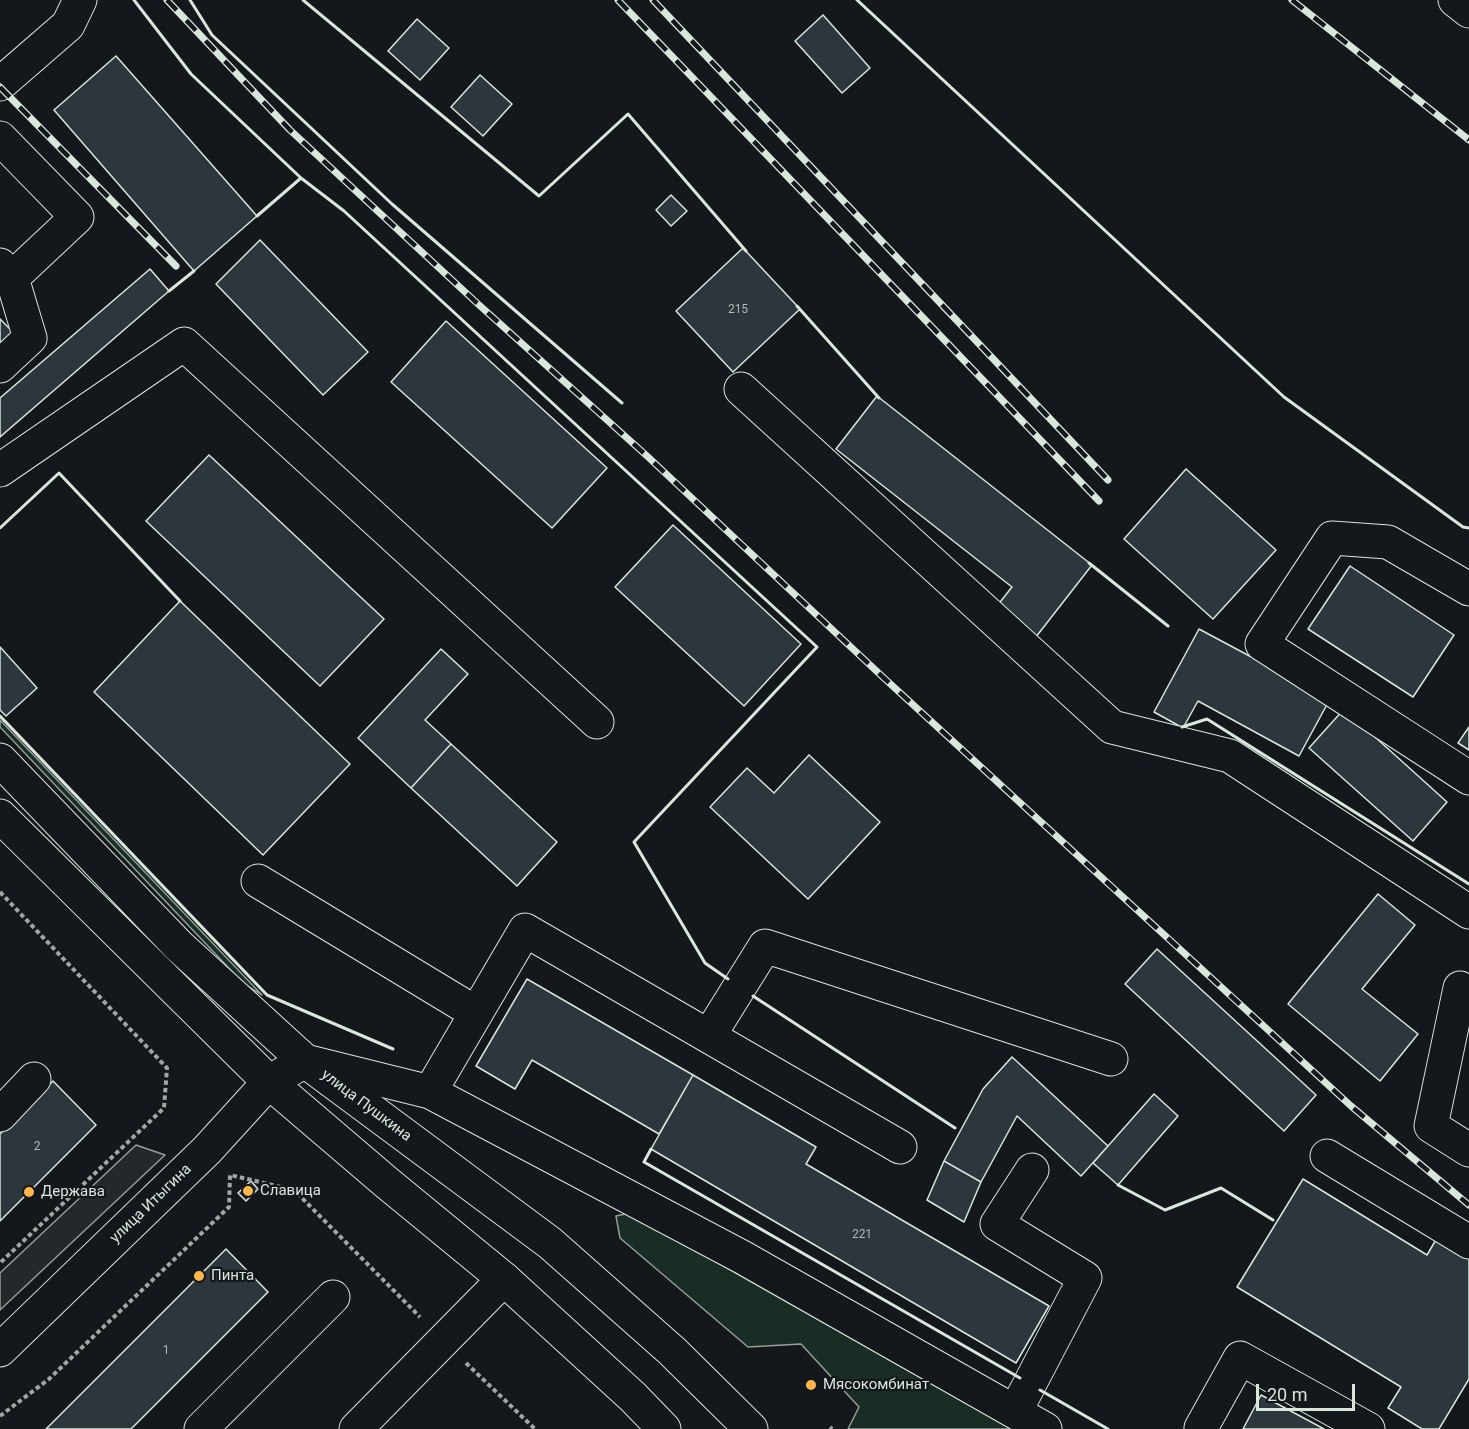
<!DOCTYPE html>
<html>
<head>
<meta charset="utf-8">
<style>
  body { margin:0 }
  #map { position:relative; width:1469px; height:1429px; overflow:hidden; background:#14181c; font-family:Roboto,sans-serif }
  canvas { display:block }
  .scale { position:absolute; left:1256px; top:1384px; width:99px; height:27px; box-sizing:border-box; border:3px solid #d8e6dc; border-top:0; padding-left:8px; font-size:18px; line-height:21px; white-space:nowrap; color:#d8e6dc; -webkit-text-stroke:4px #14181c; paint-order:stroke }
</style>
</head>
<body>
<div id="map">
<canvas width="1469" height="1429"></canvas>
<div class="scale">20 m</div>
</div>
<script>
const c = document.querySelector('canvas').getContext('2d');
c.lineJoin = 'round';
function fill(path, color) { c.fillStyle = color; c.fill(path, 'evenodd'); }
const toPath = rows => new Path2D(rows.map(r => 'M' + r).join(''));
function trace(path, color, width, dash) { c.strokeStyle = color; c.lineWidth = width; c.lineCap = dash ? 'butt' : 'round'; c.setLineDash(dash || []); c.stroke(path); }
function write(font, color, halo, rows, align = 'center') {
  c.font = font + ' Roboto,sans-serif'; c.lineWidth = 4.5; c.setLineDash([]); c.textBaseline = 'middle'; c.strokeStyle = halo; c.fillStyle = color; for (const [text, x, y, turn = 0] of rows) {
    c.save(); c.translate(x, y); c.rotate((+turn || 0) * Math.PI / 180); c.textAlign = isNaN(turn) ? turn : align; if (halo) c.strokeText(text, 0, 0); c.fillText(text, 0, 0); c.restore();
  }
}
const green = toPath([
  [0,720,262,995,244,984,0,727,0,720],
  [630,1213,1011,1429,848,1429,859,1407,801,1344,748,1347,620,1238,616,1216,630,1213]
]);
fill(green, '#1a2d24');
trace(green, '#939e99', 1.5);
const parking = toPath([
  [136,1145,165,1155,0,1310,0,1273,136,1145]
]);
fill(parking, '#24282b');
trace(parking, '#939e99', 1.5);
const building = toPath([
  [823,15,870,68,842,93,795,41,823,15],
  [417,19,449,48,420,80,388,51,417,19],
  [116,56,257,216,194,271,54,110,116,56],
  [480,75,512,104,483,136,451,107,480,75],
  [671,195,687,211,671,226,656,210,671,195],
  [260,240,368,352,323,395,216,284,260,240],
  [743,248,800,309,733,372,676,311,743,248],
  [150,269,169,291,0,437,0,398,150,269],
  [0,319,13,332,0,344,0,319],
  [446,321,607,468,552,528,391,382,446,321],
  [877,396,1092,565,1032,642,993,611,1012,587,836,449,877,396],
  [209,455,384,619,320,686,146,521,209,455],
  [1186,469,1276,550,1213,619,1124,539,1186,469],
  [673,525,801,644,744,706,615,587,673,525],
  [1350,566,1454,635,1413,697,1308,629,1350,566],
  [180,601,350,764,263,855,94,692,180,601],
  [1199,629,1330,699,1299,756,1198,701,1183,728,1154,712,1199,629],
  [0,647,37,688,6,716,0,710,0,647],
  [441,649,468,674,425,720,451,744,411,788,358,738,441,649],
  [1344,709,1447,802,1413,841,1309,748,1344,709],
  [1469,727,1469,750,1458,743,1469,727],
  [451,744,557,842,517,886,411,788,451,744],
  [809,755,880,822,808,899,710,807,747,768,774,793,809,755],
  [1378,894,1415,925,1362,989,1418,1034,1380,1081,1288,1004,1378,894],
  [1157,949,1316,1095,1284,1131,1125,984,1157,949],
  [527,979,693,1075,659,1134,532,1060,515,1089,476,1066,527,979],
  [1012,1057,1108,1146,1081,1176,1017,1116,981,1182,944,1161,983,1089,1012,1057],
  [693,1075,816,1147,806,1164,1049,1306,1016,1363,651,1149,693,1075],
  [53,1081,96,1125,0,1221,0,1134,53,1081],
  [1154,1094,1178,1116,1118,1185,1093,1163,1154,1094],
  [944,1161,981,1182,964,1222,927,1200,944,1161],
  [1303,1179,1427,1255,1437,1238,1469,1257,1469,1379,1439,1429,1422,1429,1388,1408,1401,1387,1237,1287,1303,1179],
  [251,1181,258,1189,246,1201,238,1193,251,1181],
  [226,1249,268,1292,131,1429,46,1429,226,1249],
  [1261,1395,1324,1429,1243,1429,1261,1395]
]);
fill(building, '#2c363c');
trace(building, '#d8e6dc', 1.5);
const minor = toPath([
  [1455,0,1469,11],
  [0,84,68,25,80,0],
  [0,138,77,217,12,278],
  [0,265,12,278,30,338,0,366],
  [741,389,1112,727,1230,756,1469,912],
  [0,470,184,344,597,722],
  [1469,589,1388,542,1332,538,1262,644,1469,778],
  [258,881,476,1013],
  [1460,988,1431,1126,1469,1150],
  [709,1036,765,946,1111,1059],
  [430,1092,525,930,900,1147],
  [0,1115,34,1079],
  [1327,1156,1469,1242],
  [0,1350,207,1150,269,1082,305,1061,430,1092,742,1257,1045,1429],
  [1015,1412,1085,1278,997,1224,1032,1170],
  [1201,1428,1240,1358,1368,1429],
  [201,1429,333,1297],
  [356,1429,504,1279]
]);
const major = toPath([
  [0,760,179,946,305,1061,550,1243,672,1351,751,1429],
  [0,816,269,1082,386,1182,504,1279,633,1397,664,1429]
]);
trace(minor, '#d8e6dc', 35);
trace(major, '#d8e6dc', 35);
trace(toPath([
  [0,892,167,1068,164,1108,0,1263],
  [466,1363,535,1429],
  [0,1416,49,1379,229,1207,230,1175,294,1190,420,1317],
  [830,1427,832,1429]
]), '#9da8a2', 4, [4.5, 3]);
trace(minor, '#14181c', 33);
trace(major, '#14181c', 33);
const rail = toPath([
  [167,0,290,130,478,304,647,456,885,679,1351,1106,1469,1205],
  [618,0,1099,501],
  [653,0,1108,480],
  [1292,0,1469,140],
  [0,87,176,266]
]);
trace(rail, '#d8e6dc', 7);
trace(rail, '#14181c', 4.5, [14]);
trace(toPath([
  [134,0,191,74,301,178,344,211,817,647,634,842,705,963,728,979],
  [190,0,212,35,392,204,622,403],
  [303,0,539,196,628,114,746,251],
  [857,0,1284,397,1463,527,1469,528],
  [257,216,301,178],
  [169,291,194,271],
  [797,306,879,398],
  [0,528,59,473,180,601],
  [1089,563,1168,626],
  [0,716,267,995,393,1049],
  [1182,727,1207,719,1469,884],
  [753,996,955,1128],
  [651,1149,644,1162,1020,1378],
  [1118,1185,1165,1210,1221,1188,1273,1220],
  [1040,1390,1108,1429]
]), '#d8e6dc', 3);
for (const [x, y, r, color] of [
  [248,1191,6,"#ffb74d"],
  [29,1192,6,"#ffb74d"],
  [199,1276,6,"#ffb74d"],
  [811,1385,6,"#ffb74d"]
]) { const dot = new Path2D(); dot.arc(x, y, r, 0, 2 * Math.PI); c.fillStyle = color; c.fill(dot); trace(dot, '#14181c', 2); }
write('12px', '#adbab4', null, [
  ["215",738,310],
  ["2",37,1147],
  ["221",862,1235],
  ["1",166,1351]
]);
write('15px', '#d8e6dc', '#14181c', [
  ["улица Пушкина",366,1106,37],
  ["улица Итыгина",151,1204,-44]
]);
write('15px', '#d8e6dc', '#14181c', [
  ["Славица",260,1191],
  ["Держава",41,1192],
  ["Пинта",211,1276],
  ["Мясокомбинат",823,1385]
], 'left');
</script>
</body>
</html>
